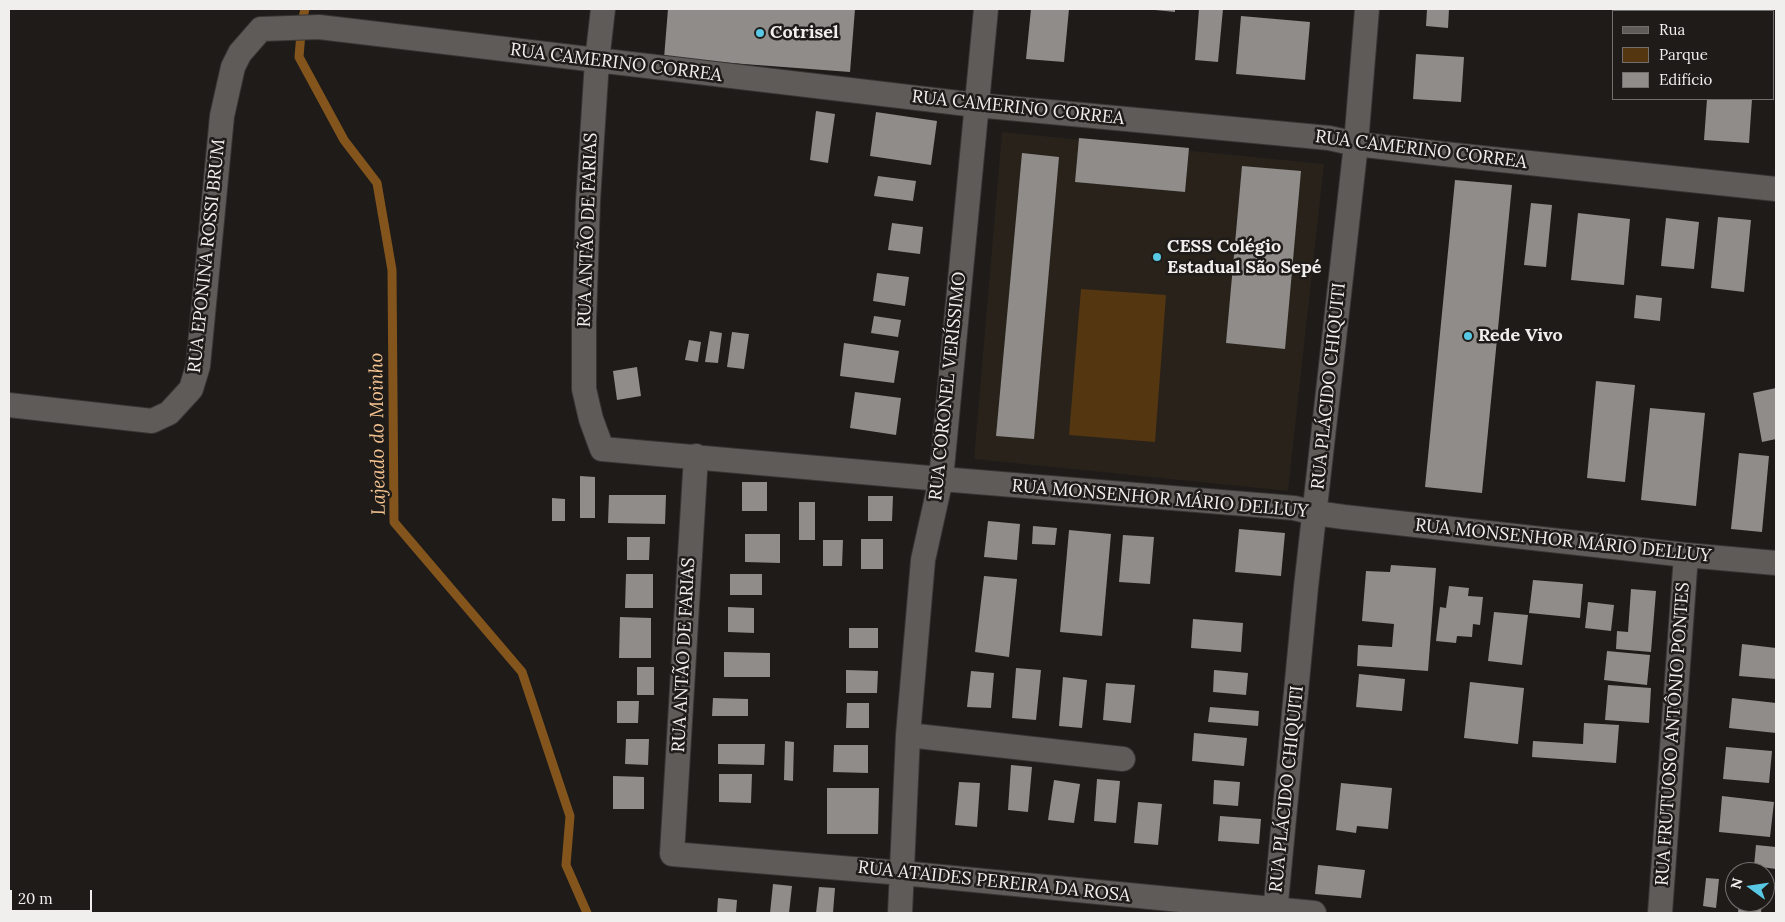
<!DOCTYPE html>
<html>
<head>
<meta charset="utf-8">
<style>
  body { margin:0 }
  #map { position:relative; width:1785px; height:922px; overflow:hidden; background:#1e1b19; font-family:Lora,serif }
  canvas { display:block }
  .frame { position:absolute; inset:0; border:10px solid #f1efee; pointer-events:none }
  .legend { position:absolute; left:1612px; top:10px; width:162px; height:90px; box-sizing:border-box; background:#1e1b19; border:1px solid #72706e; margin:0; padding:6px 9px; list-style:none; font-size:15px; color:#f1efee }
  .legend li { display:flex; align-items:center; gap:10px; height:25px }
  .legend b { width:25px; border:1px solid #72706e }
  .north { position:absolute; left:1725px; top:862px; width:50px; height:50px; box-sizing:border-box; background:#1e1b19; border:1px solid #72706e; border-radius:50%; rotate:284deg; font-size:14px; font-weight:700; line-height:20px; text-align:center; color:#f1efee }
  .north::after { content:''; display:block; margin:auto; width:18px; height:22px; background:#59c8e5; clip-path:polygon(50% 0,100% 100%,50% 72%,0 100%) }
  .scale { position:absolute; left:10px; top:890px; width:82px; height:22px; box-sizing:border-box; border:2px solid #f1efee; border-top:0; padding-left:6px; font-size:15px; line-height:18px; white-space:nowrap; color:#f1efee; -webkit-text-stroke:4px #1e1b19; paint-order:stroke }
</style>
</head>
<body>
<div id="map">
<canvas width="1785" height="922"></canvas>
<div class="frame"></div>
<ul class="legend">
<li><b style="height:6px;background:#5e5b58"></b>Rua</li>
<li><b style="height:14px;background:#543611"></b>Parque</li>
<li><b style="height:14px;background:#8f8c89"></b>Edifício</li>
</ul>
<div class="north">N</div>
<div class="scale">20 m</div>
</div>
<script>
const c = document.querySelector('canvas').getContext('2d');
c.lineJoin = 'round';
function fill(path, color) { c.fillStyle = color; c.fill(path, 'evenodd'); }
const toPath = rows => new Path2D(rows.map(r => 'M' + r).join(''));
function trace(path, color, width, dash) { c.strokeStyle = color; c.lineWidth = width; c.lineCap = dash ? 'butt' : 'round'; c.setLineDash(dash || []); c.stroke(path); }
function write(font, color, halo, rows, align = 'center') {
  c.font = font + ' Lora,serif'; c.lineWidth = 5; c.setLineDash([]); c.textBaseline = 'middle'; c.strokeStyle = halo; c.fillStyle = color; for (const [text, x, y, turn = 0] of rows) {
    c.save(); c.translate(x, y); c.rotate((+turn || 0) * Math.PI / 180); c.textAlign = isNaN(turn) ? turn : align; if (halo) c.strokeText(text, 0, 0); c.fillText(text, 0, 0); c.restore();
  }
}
fill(toPath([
  [1002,132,1324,164,1288,491,974,459]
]), '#28221b');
fill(toPath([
  [1081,289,1166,295,1155,442,1069,435]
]), '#543611');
trace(toPath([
  [305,9,302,21,299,57,344,140,377,183,392,270,394,522,522,672,570,816,566,865,587,913]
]), '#83551d', 9);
fill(toPath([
  [668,9,855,9,850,72,664,58],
  [1031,9,1069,9,1064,62,1026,59],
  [1155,9,1175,9,1175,12,1155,10],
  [1199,9,1223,9,1218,62,1195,60],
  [1427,9,1449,9,1448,28,1426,26],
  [1646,9,1677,9,1677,11,1646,11],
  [1713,9,1758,9,1758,11,1712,11],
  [1241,16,1310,22,1305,80,1236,74],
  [1416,54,1464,57,1461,102,1413,99],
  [1707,99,1752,99,1749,143,1704,140],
  [816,111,835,114,828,163,810,160],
  [876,112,937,121,931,165,870,156],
  [1079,138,1189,148,1185,192,1075,182],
  [1022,153,1059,157,1034,439,996,436],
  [1242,166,1301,171,1285,349,1226,343],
  [878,176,916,181,913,201,874,196],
  [1455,180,1512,185,1482,493,1425,487],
  [1531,203,1552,205,1546,267,1524,265],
  [1578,213,1630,219,1624,285,1571,280],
  [1718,217,1751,220,1744,292,1711,288],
  [1666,218,1699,222,1694,269,1661,266],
  [892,223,923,227,920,254,888,250],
  [877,273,909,277,905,306,873,301],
  [1636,295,1662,298,1660,321,1634,318],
  [874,316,901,320,898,337,871,333],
  [710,331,722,333,718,363,705,362],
  [732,332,749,334,744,369,727,367],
  [689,340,701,342,698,362,685,360],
  [844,343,899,351,894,383,840,376],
  [637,367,641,396,617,400,613,371],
  [1596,381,1635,385,1625,482,1587,478],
  [1776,388,1776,439,1762,442,1753,393],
  [855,392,901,398,896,435,850,428],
  [1650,408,1705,413,1696,506,1641,500],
  [1739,453,1769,456,1762,532,1731,529],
  [580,476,595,477,595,518,580,518],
  [742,482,767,482,767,511,742,511],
  [609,495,666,495,665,524,608,523],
  [868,496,893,496,892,521,868,521],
  [552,498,565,499,565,521,552,521],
  [799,502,815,502,815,540,799,540],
  [988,521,1020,524,1017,560,984,557],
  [1033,526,1057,528,1055,545,1032,544],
  [1239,529,1285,533,1281,576,1235,572],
  [1069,530,1111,534,1102,636,1060,632],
  [745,534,780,534,780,563,745,562],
  [1123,535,1154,537,1150,584,1119,582],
  [627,537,650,537,649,560,627,560],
  [861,539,883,539,883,569,861,569],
  [823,540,843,540,842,566,823,566],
  [1391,565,1436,568,1428,671,1357,666,1358,645,1392,647,1394,624,1362,621,1366,571,1390,572],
  [626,574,653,574,653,608,625,608],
  [730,574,762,574,762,595,730,595],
  [984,576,1017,579,1009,657,975,652],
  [1533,580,1583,584,1580,618,1529,613],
  [1449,586,1469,588,1468,596,1483,597,1480,625,1473,624,1472,637,1457,636,1456,643,1436,641,1440,607,1446,608],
  [1631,589,1656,591,1651,652,1616,649,1617,631,1628,632],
  [1588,602,1614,605,1611,631,1585,628],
  [728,607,754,608,754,633,728,632],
  [1494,612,1528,615,1522,665,1488,661],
  [620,617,651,618,651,658,619,658],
  [1193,619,1243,623,1241,652,1191,648],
  [849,628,878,628,878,648,849,648],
  [1742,644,1776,648,1776,679,1739,676],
  [1607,651,1650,655,1647,685,1604,680],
  [724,652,770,653,770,677,724,677],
  [637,667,654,667,654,695,637,695],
  [1016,668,1041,670,1036,720,1012,718],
  [846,670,878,671,877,693,846,693],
  [1214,670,1248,673,1246,695,1213,692],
  [971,671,994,673,991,708,967,707],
  [1359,674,1405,679,1402,711,1356,707],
  [1063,677,1087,680,1082,728,1059,726],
  [1470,682,1524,688,1518,744,1464,738],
  [1106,683,1135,685,1131,723,1103,720],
  [1608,685,1651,688,1649,723,1605,720],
  [713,698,748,699,748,716,712,716],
  [1732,698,1776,703,1776,733,1729,728],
  [617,701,639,701,638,723,617,723],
  [847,703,869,703,869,728,846,728],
  [1210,707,1259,711,1258,726,1208,722],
  [1584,723,1619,725,1616,763,1532,757,1533,741,1583,744],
  [1194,733,1247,738,1244,766,1192,761],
  [626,739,649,739,648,765,625,764],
  [785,741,794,742,793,781,784,780],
  [718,744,765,744,764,765,718,764],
  [834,745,868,745,868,773,833,772],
  [1726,747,1772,751,1769,783,1723,779],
  [1011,765,1032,767,1028,812,1008,810],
  [719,774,752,774,751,803,719,802],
  [613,776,644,777,644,809,613,809],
  [1097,779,1120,781,1116,823,1094,821],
  [1054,780,1080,784,1074,823,1048,820],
  [1214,780,1240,782,1238,806,1213,804],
  [959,782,980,783,977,827,955,825],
  [1341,783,1392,788,1388,829,1357,826,1356,833,1336,830],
  [827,788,879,788,878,834,827,834],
  [1722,796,1774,802,1770,837,1719,832],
  [1138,802,1162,804,1158,845,1134,843],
  [1220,816,1261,819,1259,844,1218,841],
  [1756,845,1776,847,1776,869,1754,866],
  [1318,865,1365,870,1361,898,1315,894],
  [1706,878,1719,879,1716,908,1703,906],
  [773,884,792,886,789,913,770,913],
  [819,887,835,888,833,913,816,913],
  [718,898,737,900,736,913,717,913],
  [1739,902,1762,902,1761,913,1738,913]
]), '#8f8c89');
const minor = toPath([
  [603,9,597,61,588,201,584,320,584,389,591,419,602,449,941,479,1294,508,1315,513,1344,517,1686,555,1776,563],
  [9,405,152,421,169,413,191,389,198,366,222,116,233,67,240,53,261,29,319,27,976,105,1329,138,1356,144,1435,153,1776,189],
  [696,456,672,854,902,873,1314,913],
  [908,735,1123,759],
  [900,913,908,735,923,560,941,479,986,9],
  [1275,913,1306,587,1356,144,1367,9],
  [1660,913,1686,555]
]);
trace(minor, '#373534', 26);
trace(minor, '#5e5b58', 24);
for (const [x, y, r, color] of [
  [760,33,5,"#59c8e5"],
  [1157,257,5,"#59c8e5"],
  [1468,336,5,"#59c8e5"]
]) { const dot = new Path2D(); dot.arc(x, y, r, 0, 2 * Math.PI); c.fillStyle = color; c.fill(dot); trace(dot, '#1e1b19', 2); }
write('bold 18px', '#f1efee', '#1e1b19', [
  ["Cotrisel",770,33],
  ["CESS Colégio",1167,247],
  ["Estadual São Sepé",1167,268],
  ["Rede Vivo",1478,336]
], 'left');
write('18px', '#f1efee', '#1e1b19', [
  ["RUA CAMERINO CORREA",616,63,7],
  ["RUA CAMERINO CORREA",1018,108,6],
  ["RUA CAMERINO CORREA",1421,150,7],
  ["RUA ANTÃO DE FARIAS",588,230,-88],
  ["RUA EPONINA ROSSI BRUM",207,256,-84],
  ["RUA CORONEL VERÍSSIMO",948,386,-84],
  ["RUA PLÁCIDO CHIQUITI",1329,386,-84],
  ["RUA MONSENHOR MÁRIO DELLUY",1160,499,5],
  ["RUA MONSENHOR MÁRIO DELLUY",1563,541,6],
  ["RUA ANTÃO DE FARIAS",684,655,-87],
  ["RUA FRUTUOSO ANTÔNIO PONTES",1673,734,-86],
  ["RUA PLÁCIDO CHIQUITI",1287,789,-84],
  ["RUA ATAIDES PEREIRA DA ROSA",994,882,6]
]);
write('italic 19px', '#f6c491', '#1e1b19', [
  ["Lajeado do Moinho",378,434,-91]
]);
</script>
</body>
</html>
